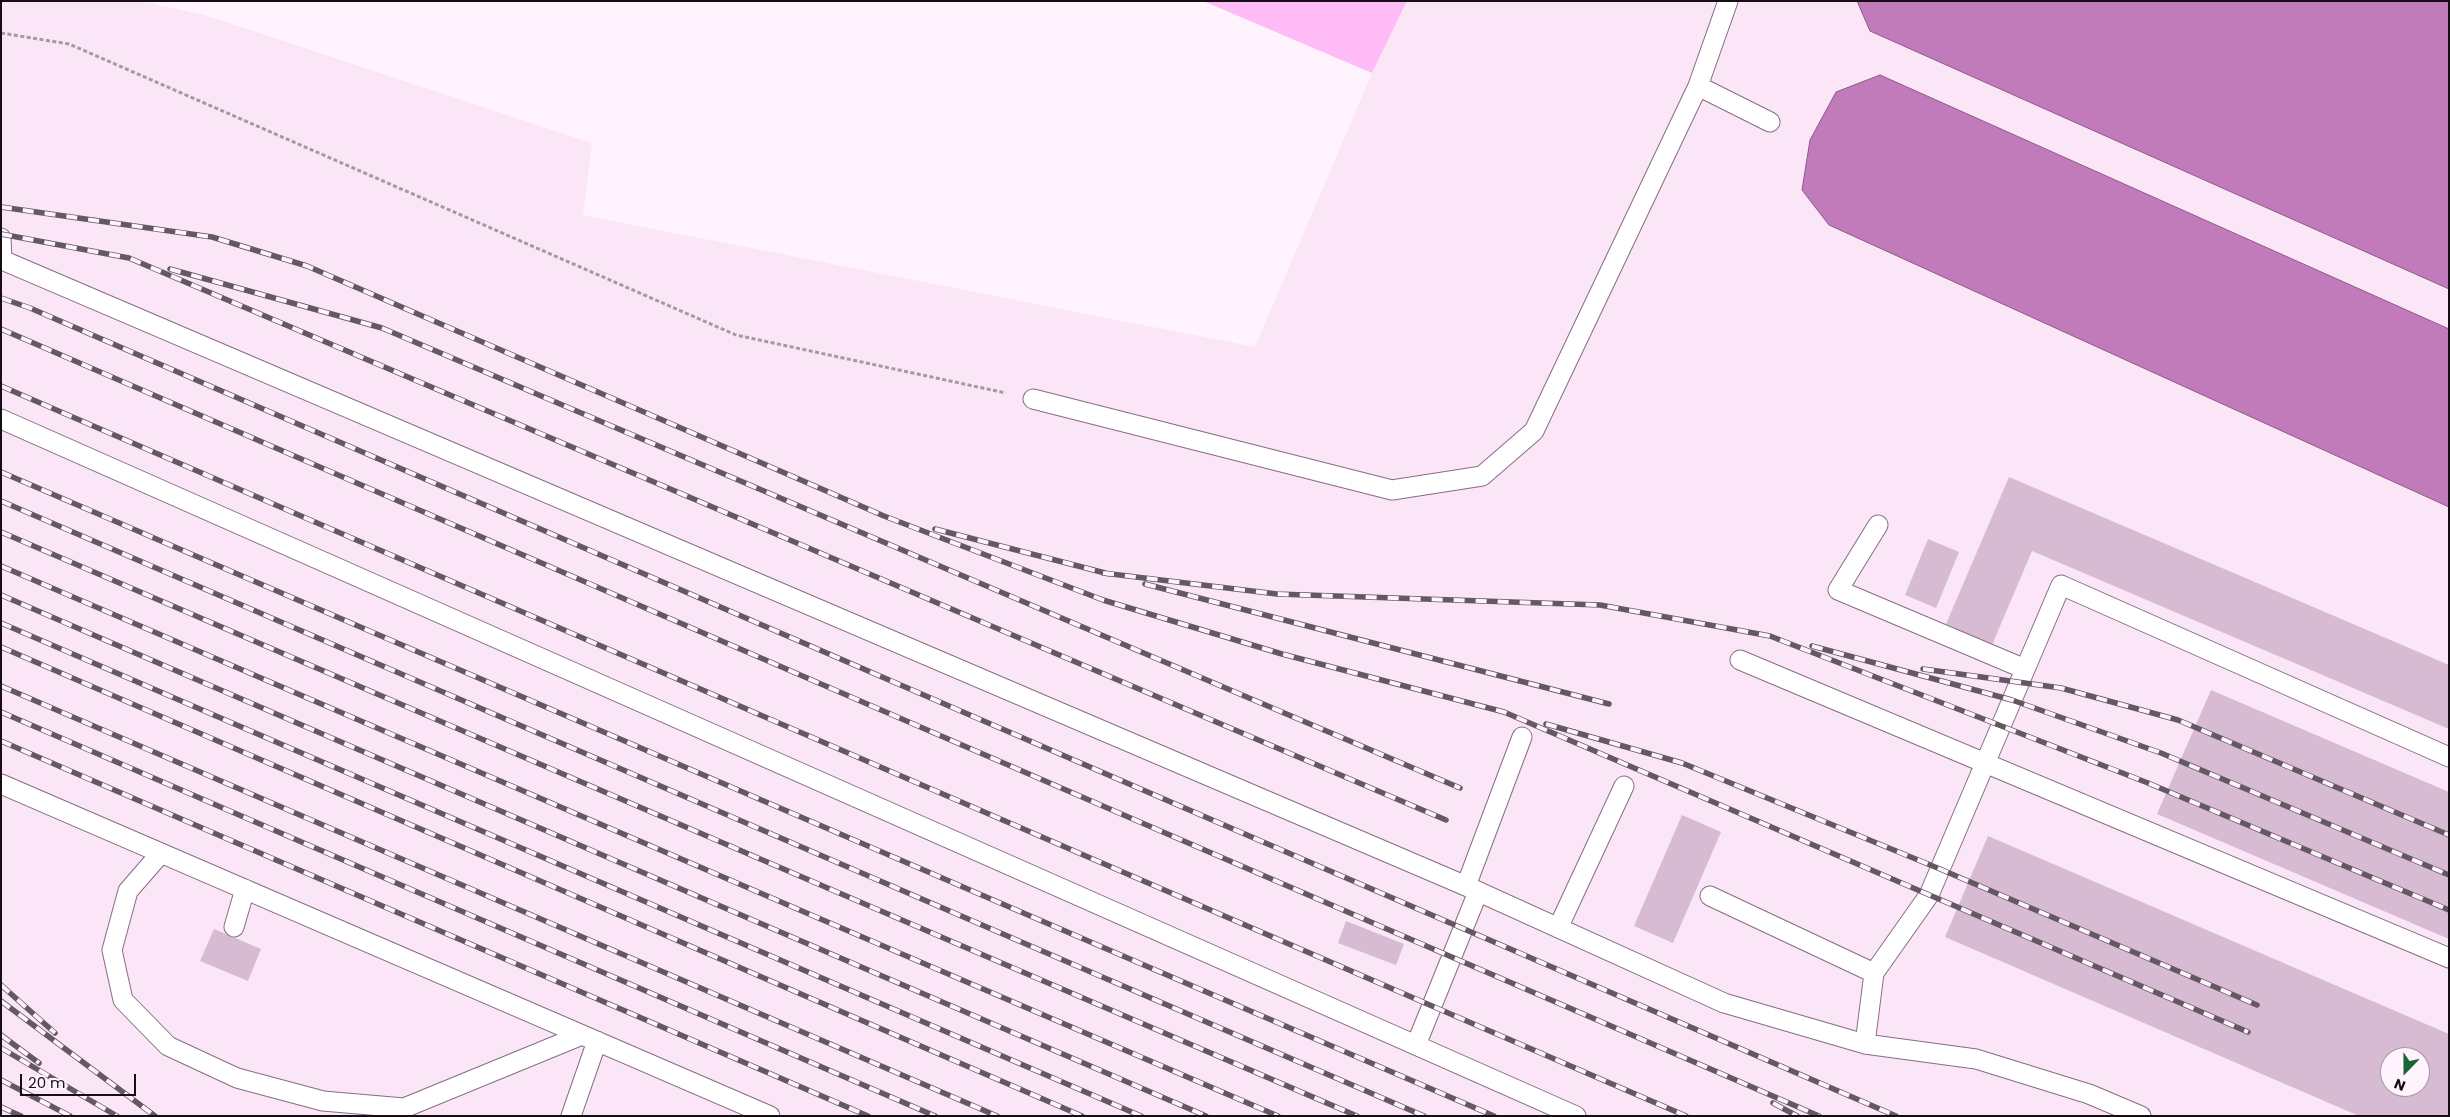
<!DOCTYPE html>
<html>
<head>
<meta charset="utf-8">
<style>
  body { margin:0 }
  #map { position:relative; width:2450px; height:1117px; overflow:hidden; background:#fff3fd; font-family:Poppins,sans-serif }
  canvas { display:block }
  .frame { position:absolute; inset:0; border:2px solid #170d15; pointer-events:none }
  .north { position:absolute; left:2380px; top:1047px; width:50px; height:50px; box-sizing:border-box; background:#fff3fd; border:1px solid #a297a0; border-radius:50%; rotate:202deg; font-size:14px; font-weight:700; line-height:20px; text-align:center; color:#170d15 }
  .north::after { content:''; display:block; margin:auto; width:18px; height:22px; background:#196634; clip-path:polygon(50% 0,100% 100%,50% 72%,0 100%) }
  .scale { position:absolute; left:20px; top:1074px; width:116px; height:22px; box-sizing:border-box; border:2px solid #170d15; border-top:0; padding-left:6px; font-size:15px; line-height:18px; white-space:nowrap; color:#170d15; -webkit-text-stroke:4px #fff3fd; paint-order:stroke }
</style>
</head>
<body>
<div id="map">
<canvas width="2450" height="1117"></canvas>
<div class="frame"></div>
<div class="north">N</div>
<div class="scale">20 m</div>
</div>
<script>
const c = document.querySelector('canvas').getContext('2d');
c.lineJoin = 'round';
function fill(path, color) { c.fillStyle = color; c.fill(path, 'evenodd'); }
const toPath = rows => new Path2D(rows.map(r => 'M' + r).join(''));
function trace(path, color, width, dash) { c.strokeStyle = color; c.lineWidth = width; c.lineCap = dash ? 'butt' : 'round'; c.setLineDash(dash || []); c.stroke(path); }
fill(toPath([
  [1,1,142,1,208,16,592,143,583,215,1255,347,1372,73,1407,1,2449,1,2449,1116,1,1116],
  [2390,1057,2420,1057,2420,1087,2390,1087]
]), '#fbe6f8');
fill(toPath([
  [1203,1,1407,1,1372,73]
]), '#febbf5');
const water = toPath([
  [1857,1,2449,1,2449,289,1870,31,1857,1],
  [1880,75,2449,329,2449,507,1829,225,1802,190,1810,140,1836,92,1880,75]
]);
fill(water, '#c27bba');
trace(water, '#8f5a88', 1);
fill(toPath([
  [2009,477,2449,665,2449,729,2032,551,1992,645,1946,624],
  [1928,539,1959,552,1936,608,1905,595],
  [2211,690,2449,792,2449,939,2157,814],
  [1682,815,1721,832,1673,943,1634,926],
  [1988,836,2449,1034,2449,1116,2359,1116,1945,937],
  [2390,1057,2420,1057,2420,1087,2390,1087],
  [1346,921,1404,944,1396,965,1338,943],
  [214,929,261,949,248,981,200,961]
]), '#d6bbd2');
const lane = toPath([
  [1698,86,1770,122],
  [1,238,2,260,1466,886,1724,1003,1865,1044,1976,1059,2089,1094,2141,1116],
  [1033,399,1392,490,1482,476,1534,431,1698,86,1728,1],
  [1,419,1576,1116],
  [1878,525,1838,590,2025,669],
  [1740,660,2449,958],
  [1,784,770,1116],
  [161,853,128,891,112,950,123,1000,168,1046,237,1078,323,1101,404,1108,582,1035],
  [1466,886,1522,737],
  [1710,896,1874,973],
  [234,927,245,889],
  [1558,928,1624,786],
  [1865,1044,1874,973,1929,895,2061,585,2449,757],
  [1416,1045,1478,892],
  [571,1116,597,1041]
]);
trace(lane, '#866d83', 21);
trace(toPath([
  [1,33,69,44,736,335,1006,393]
]), '#a499a2', 3, [4, 2.5]);
trace(lane, '#fff', 19);
const rail = toPath([
  [1,207,212,237,307,266,884,516,1103,600,1282,654,1504,712,2248,1032],
  [1,234,129,258,1446,820],
  [170,269,382,328,1460,788],
  [1,298,30,308,1896,1116],
  [1,329,1819,1116],
  [1,386,1686,1116],
  [1,472,1494,1116],
  [1,501,1424,1116],
  [935,529,1109,574],
  [1,532,1357,1116],
  [1,566,1278,1116],
  [1103,573,1277,594,1600,605,1770,636,2148,783,2449,910],
  [1145,584,1609,704],
  [1,595,1206,1116],
  [1,623,1141,1116],
  [1812,646,2012,700,2161,753,2449,875],
  [1,647,1082,1116],
  [1923,669,2061,688,2178,720,2449,835],
  [1,686,997,1116],
  [1,712,935,1116],
  [1546,724,1682,763,1940,869,2257,1005],
  [1,741,868,1116],
  [1,985,55,1033],
  [1,1001,155,1116],
  [1,1035,39,1063],
  [1,1048,117,1116],
  [1,1080,70,1116],
  [1773,1103,1797,1116],
  [1,1107,21,1116]
]);
trace(rail, '#645962', 5.5);
trace(rail, '#fff3fd', 4, [11]);
</script>
</body>
</html>
